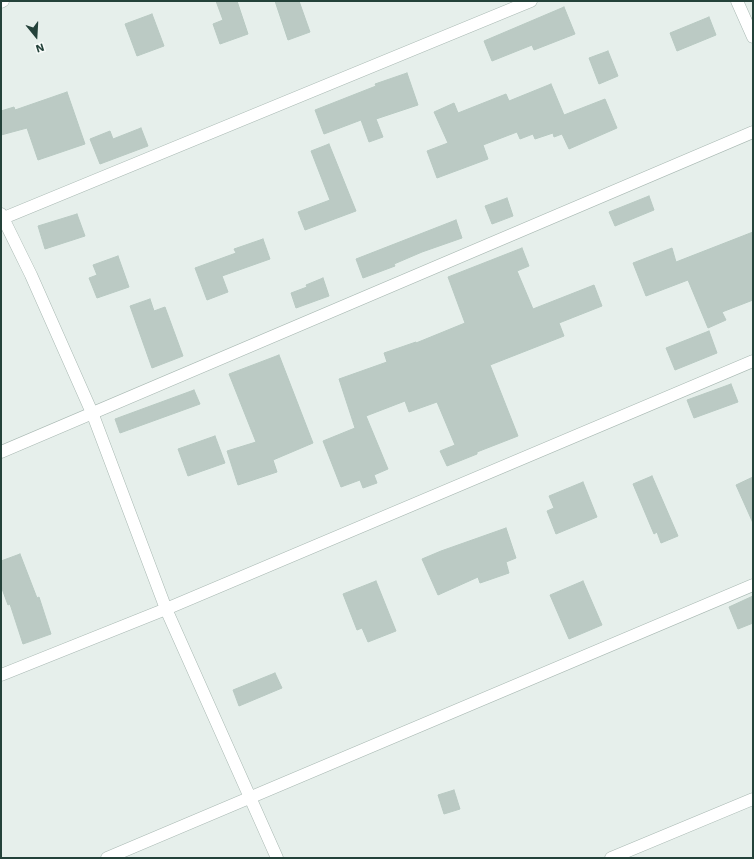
<!DOCTYPE html>
<html>
<head>
<meta charset="utf-8">
<style>
  body { margin:0 }
  #map { position:relative; width:754px; height:859px; overflow:hidden; background:#e6efeb; font-family:"Work Sans",sans-serif }
  canvas { display:block }
  .frame { position:absolute; inset:0; border:2px solid #24423a; pointer-events:none }
  .north { position:absolute; left:16px; top:16px; width:40px; height:40px; -webkit-text-stroke:3px #f7fbf9; paint-order:stroke; rotate:162deg; font-size:11px; font-weight:700; line-height:16px; text-align:center; color:#24423a }
  .north::after { content:''; display:block; margin:auto; width:14px; height:18px; background:#24423a; clip-path:polygon(50% 0,100% 100%,50% 72%,0 100%) }
</style>
</head>
<body>
<div id="map">
<canvas width="754" height="859"></canvas>
<div class="frame"></div>
<div class="north">N</div>
</div>
<script>
const c = document.querySelector('canvas').getContext('2d');
c.lineJoin = 'round';
function fill(path, color) { c.fillStyle = color; c.fill(path, 'evenodd'); }
const toPath = rows => new Path2D(rows.map(r => 'M' + r).join(''));
function trace(path, color, width, dash) { c.strokeStyle = color; c.lineWidth = width; c.lineCap = dash ? 'butt' : 'round'; c.setLineDash(dash || []); c.stroke(path); }
const building = toPath([
  [216,1,237,1,248,34,220,44,213,24,223,20,216,1],
  [275,1,299,1,310,32,288,40,275,1],
  [564,7,575,34,534,50,532,45,492,61,484,41,564,7],
  [152,14,164,46,137,56,125,24,152,14],
  [709,17,716,35,677,51,670,33,709,17],
  [608,51,618,76,599,84,589,58,608,51],
  [407,73,418,105,376,119,383,137,369,142,361,120,324,134,315,110,376,86,375,84,407,73],
  [551,84,564,115,605,99,617,128,569,149,562,134,554,137,553,133,535,139,533,134,520,139,517,132,483,145,488,159,437,178,427,151,448,143,434,112,454,103,458,113,506,94,509,101,551,84],
  [67,92,85,144,38,160,27,128,1,135,1,111,14,107,15,110,67,92],
  [141,128,148,146,100,164,90,139,110,131,113,139,141,128],
  [329,144,356,211,305,230,298,212,330,200,311,151,329,144],
  [649,196,654,210,615,226,609,212,649,196],
  [507,198,513,216,492,224,485,206,507,198],
  [77,214,85,236,45,249,38,226,77,214],
  [456,220,462,238,422,252,394,264,395,266,363,278,356,259,456,220],
  [753,232,753,300,722,312,726,320,708,328,688,280,646,296,633,263,672,248,676,262,753,232],
  [263,239,270,259,222,276,228,292,207,300,195,268,236,253,234,249,263,239],
  [522,248,529,266,517,271,533,309,594,285,602,306,559,323,564,336,490,365,518,436,477,452,477,454,447,466,440,451,455,445,437,402,409,412,405,401,366,416,388,469,374,475,377,483,363,488,360,480,341,487,323,441,355,428,339,379,387,362,384,353,416,342,416,343,465,323,448,277,522,248],
  [118,256,129,287,97,298,89,278,97,275,93,265,118,256],
  [323,278,329,296,296,308,291,293,307,287,306,285,323,278],
  [150,299,154,311,165,307,183,356,152,368,130,306,150,299],
  [709,331,717,353,675,370,666,348,709,331],
  [279,355,313,443,273,460,277,472,238,485,227,451,256,442,229,374,279,355],
  [731,384,738,402,694,418,687,400,731,384],
  [194,390,200,404,120,433,115,419,194,390],
  [215,436,225,463,188,476,178,449,215,436],
  [652,476,678,536,661,543,657,532,654,534,633,484,652,476],
  [753,477,753,523,736,485,753,477],
  [583,482,597,517,556,534,547,511,554,508,549,496,583,482],
  [506,528,516,558,506,562,509,573,480,583,478,577,438,595,422,559,441,551,506,528],
  [20,554,37,598,39,597,51,634,23,644,10,604,8,605,1,586,1,561,20,554],
  [376,581,396,631,368,642,362,628,357,630,343,594,376,581],
  [583,581,602,625,569,639,550,595,583,581],
  [753,596,753,623,738,629,729,607,753,596],
  [275,673,282,688,239,706,233,690,275,673],
  [454,790,460,809,444,814,438,795,454,790]
]);
fill(building, '#bbcac4');
trace(building, '#b8c9c2', 1);
const minor = toPath([
  [737,1,753,37],
  [1,2,3,1],
  [1,214,31,275,93,415,166,609,277,858],
  [1,219,531,1],
  [1,452,753,132],
  [1,675,166,609,753,361],
  [107,858,753,585],
  [611,858,753,799]
]);
trace(minor, '#a8b8b2', 13);
trace(minor, '#fff', 12);
</script>
</body>
</html>
